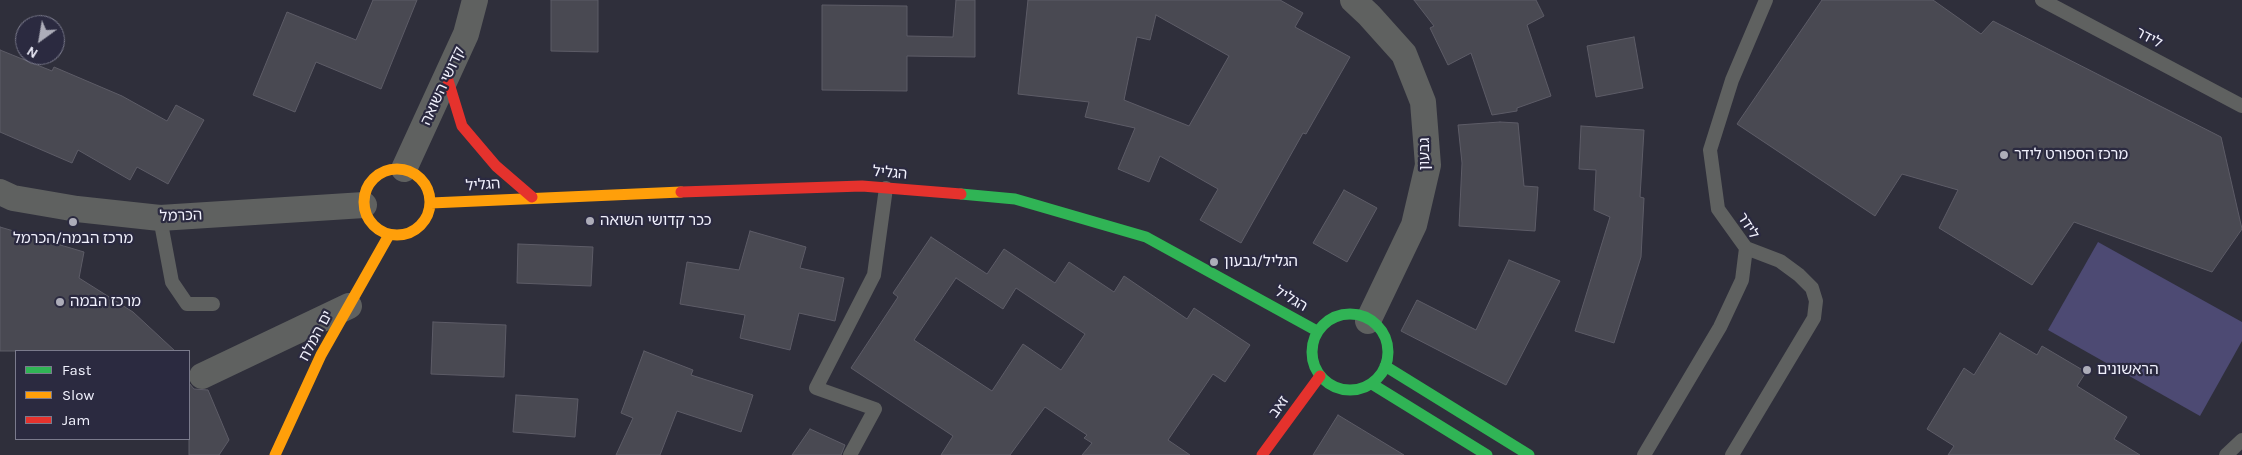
<!DOCTYPE html>
<html>
<head>
<meta charset="utf-8">
<style>
  body { margin:0 }
  #map { position:relative; width:2242px; height:455px; overflow:hidden; background:#2f2f3b; font-family:Karla,sans-serif }
  canvas { display:block }
  .legend { position:absolute; left:15px; top:350px; width:175px; height:90px; box-sizing:border-box; background:#2b2a40; border:1px solid #7a7a8c; margin:0; padding:6px 9px; list-style:none; font-size:15px; color:#f1f1fd }
  .legend li { display:flex; align-items:center; gap:10px; height:25px }
  .legend b { width:25px; border:1px solid #7a7a8c }
  .north { position:absolute; left:15px; top:15px; width:50px; height:50px; box-sizing:border-box; background:#2b2a40; border:1px solid #7a7a8c; border-radius:50%; rotate:212deg; font-size:14px; font-weight:700; line-height:20px; text-align:center; color:#f1f1fd }
  .north::after { content:''; display:block; margin:auto; width:18px; height:22px; background:#adadb9; clip-path:polygon(50% 0,100% 100%,50% 72%,0 100%) }
</style>
</head>
<body>
<div id="map">
<canvas width="2242" height="455"></canvas>
<ul class="legend">
<li><b style="height:6px;background:#30b455"></b>Fast</li>
<li><b style="height:6px;background:#ff9f0a"></b>Slow</li>
<li><b style="height:6px;background:#e5322d"></b>Jam</li>
</ul>
<div class="north">N</div>
</div>
<script>
const c = document.querySelector('canvas').getContext('2d');
c.lineJoin = 'round';
function fill(path, color) { c.fillStyle = color; c.fill(path, 'evenodd'); }
const toPath = rows => new Path2D(rows.map(r => 'M' + r).join(''));
function trace(path, color, width, dash) { c.strokeStyle = color; c.lineWidth = width; c.lineCap = dash ? 'butt' : 'round'; c.setLineDash(dash || []); c.stroke(path); }
function write(font, color, halo, rows, align = 'center') {
  c.font = font + ' Karla,"Noto Sans Hebrew",sans-serif'; c.lineWidth = 4.5; c.setLineDash([]); c.textBaseline = 'middle'; c.strokeStyle = halo; c.fillStyle = color; for (const [text, x, y, turn = 0] of rows) {
    c.save(); c.translate(x, y); c.rotate((+turn || 0) * Math.PI / 180); c.textAlign = isNaN(turn) ? turn : align; if (halo) c.strokeText(text, 0, 0); c.fillText(text, 0, 0); c.restore();
  }
}
fill(toPath([
  [2098,242,2242,322,2242,341,2200,416,2048,330]
]), '#4d4a73');
const building = toPath([
  [373,0,417,0,381,89,316,62,295,112,253,95,287,12,356,40,373,0],
  [551,0,598,0,598,52,551,51,551,0],
  [956,0,975,0,975,57,907,56,907,91,822,90,822,5,907,6,907,36,953,37,956,0],
  [1028,0,1280,0,1303,13,1295,27,1350,57,1306,134,1303,133,1241,243,1200,220,1218,189,1160,156,1149,182,1118,169,1135,128,1085,117,1089,102,1018,94,1028,0],
  [1156,15,1229,56,1189,126,1124,100,1137,37,1150,40,1156,15],
  [1414,0,1536,0,1544,16,1527,25,1551,96,1517,108,1517,111,1492,115,1471,53,1448,65,1430,28,1434,26,1414,0],
  [1822,0,1933,0,1981,34,1993,21,2221,137,2242,229,2212,272,2074,222,2032,285,1939,228,1958,190,1902,174,1875,216,1737,124,1822,0],
  [1634,37,1643,88,1596,97,1587,46,1634,37],
  [0,50,52,71,54,67,122,96,167,121,176,105,204,120,168,184,137,167,130,180,78,150,72,163,0,132,0,50],
  [1500,122,1518,123,1524,186,1538,187,1535,231,1459,226,1462,163,1458,125,1500,122],
  [1581,126,1644,130,1640,197,1644,198,1641,257,1614,343,1575,331,1610,217,1594,210,1596,170,1579,169,1581,126],
  [1344,190,1377,208,1347,262,1313,243,1344,190],
  [0,227,84,252,79,278,133,312,175,351,0,351,0,227],
  [750,231,806,247,800,268,844,278,835,321,799,313,790,350,740,338,745,315,680,304,687,262,739,270,750,231],
  [931,237,987,274,1004,249,1055,283,1069,262,1114,292,1124,276,1187,319,1194,308,1250,345,1225,382,1213,374,1168,440,1190,455,1082,455,1092,443,1084,438,1087,435,1045,407,1010,455,941,455,953,436,851,368,898,297,893,293,931,237],
  [956,278,1003,309,1016,288,1085,334,1061,370,1023,344,992,391,914,340,956,278],
  [518,244,593,247,591,286,517,283,518,244],
  [1509,260,1560,281,1506,385,1401,331,1417,300,1476,330,1509,260],
  [433,322,506,325,504,377,431,374,433,322],
  [2000,333,2037,355,2042,346,2086,372,2077,386,2127,417,2114,439,2140,455,1948,455,1954,446,1927,429,1964,368,1974,375,2000,333],
  [644,351,693,370,691,375,753,395,741,432,677,411,660,455,616,455,633,418,621,413,644,351],
  [189,383,194,389,208,390,229,440,219,455,189,455,189,383],
  [516,395,578,399,575,437,513,432,516,395],
  [1338,415,1404,455,1313,455,1338,415],
  [810,429,845,445,841,455,792,455,810,429]
]);
fill(building, '#494952');
trace(building, '#5d5c67', 1);
trace(toPath([
  [2042,0,2242,106],
  [160,218,172,282,187,304,213,304],
  [850,455,875,409,816,388,874,275,886,188],
  [1644,455,1720,327,1742,280,1746,248,1718,209,1710,150,1732,80,1766,0],
  [1732,455,1814,318,1816,301,1812,288,1799,275,1780,261,1746,248],
  [2226,455,2242,440]
]), '#5f6160', 14);
trace(toPath([
  [1353,0,1369,15,1404,54,1423,102,1428,165,1414,225,1368,321],
  [404,169,466,34,475,0],
  [0,192,13,198,77,209,160,218,364,205],
  [202,376,349,306]
]), '#5f6160', 26);
trace(toPath([
  [961,194,1015,199,1146,237,1317,331],
  '1312 352a38 38 0 1 1 76 0a38 38 0 1 1-76 0Z',
  [1385,366,1529,455],
  [1372,384,1487,455]
]), '#30b455', 11);
trace(toPath([
  '364 202a33 33 0 1 1 66 0a33 33 0 1 1-66 0Z',
  [431,203,681,192],
  [275,455,321,355,389,235]
]), '#ff9f0a', 11);
trace(toPath([
  [447,77,462,126,496,166,532,197],
  [681,192,862,186,961,194],
  [1262,455,1320,376]
]), '#e5322d', 11);
for (const [x, y, r, color] of [
  [2004,155,5,"#adadb9"],
  [590,221,5,"#adadb9"],
  [73,222,5,"#adadb9"],
  [1214,262,5,"#adadb9"],
  [60,302,5,"#adadb9"],
  [2087,370,5,"#adadb9"]
]) { const dot = new Path2D(); dot.arc(x, y, r, 0, 2 * Math.PI); c.fillStyle = color; c.fill(dot); trace(dot, '#2b2a40', 2); }
write('15px', '#f1f1fd', '#2b2a40', [
  ["לידר",2149,38,28],
  ["קדושי השואה",443,86,-65],
  ["גבעון",1425,154,-90],
  ["הגליל",890,173,5],
  ["הגליל",483,185,-4],
  ["הכרמל",181,216,-2],
  ["לידר",1748,226,58],
  ["הגליל",1291,299,30],
  ["ים המלח",316,336,-62],
  ["זאב",1279,407,-54]
]);
write('15px', '#f1f1fd', '#2b2a40', [
  ["מרכז הספורט לידר",2014,155],
  ["ככר קדושי השואה",600,221],
  ["מרכז הבמה/הכרמל",73,239,"center"],
  ["הגליל/גבעון",1224,262],
  ["מרכז הבמה",70,302],
  ["הראשונים",2097,370]
], 'left');
</script>
</body>
</html>
